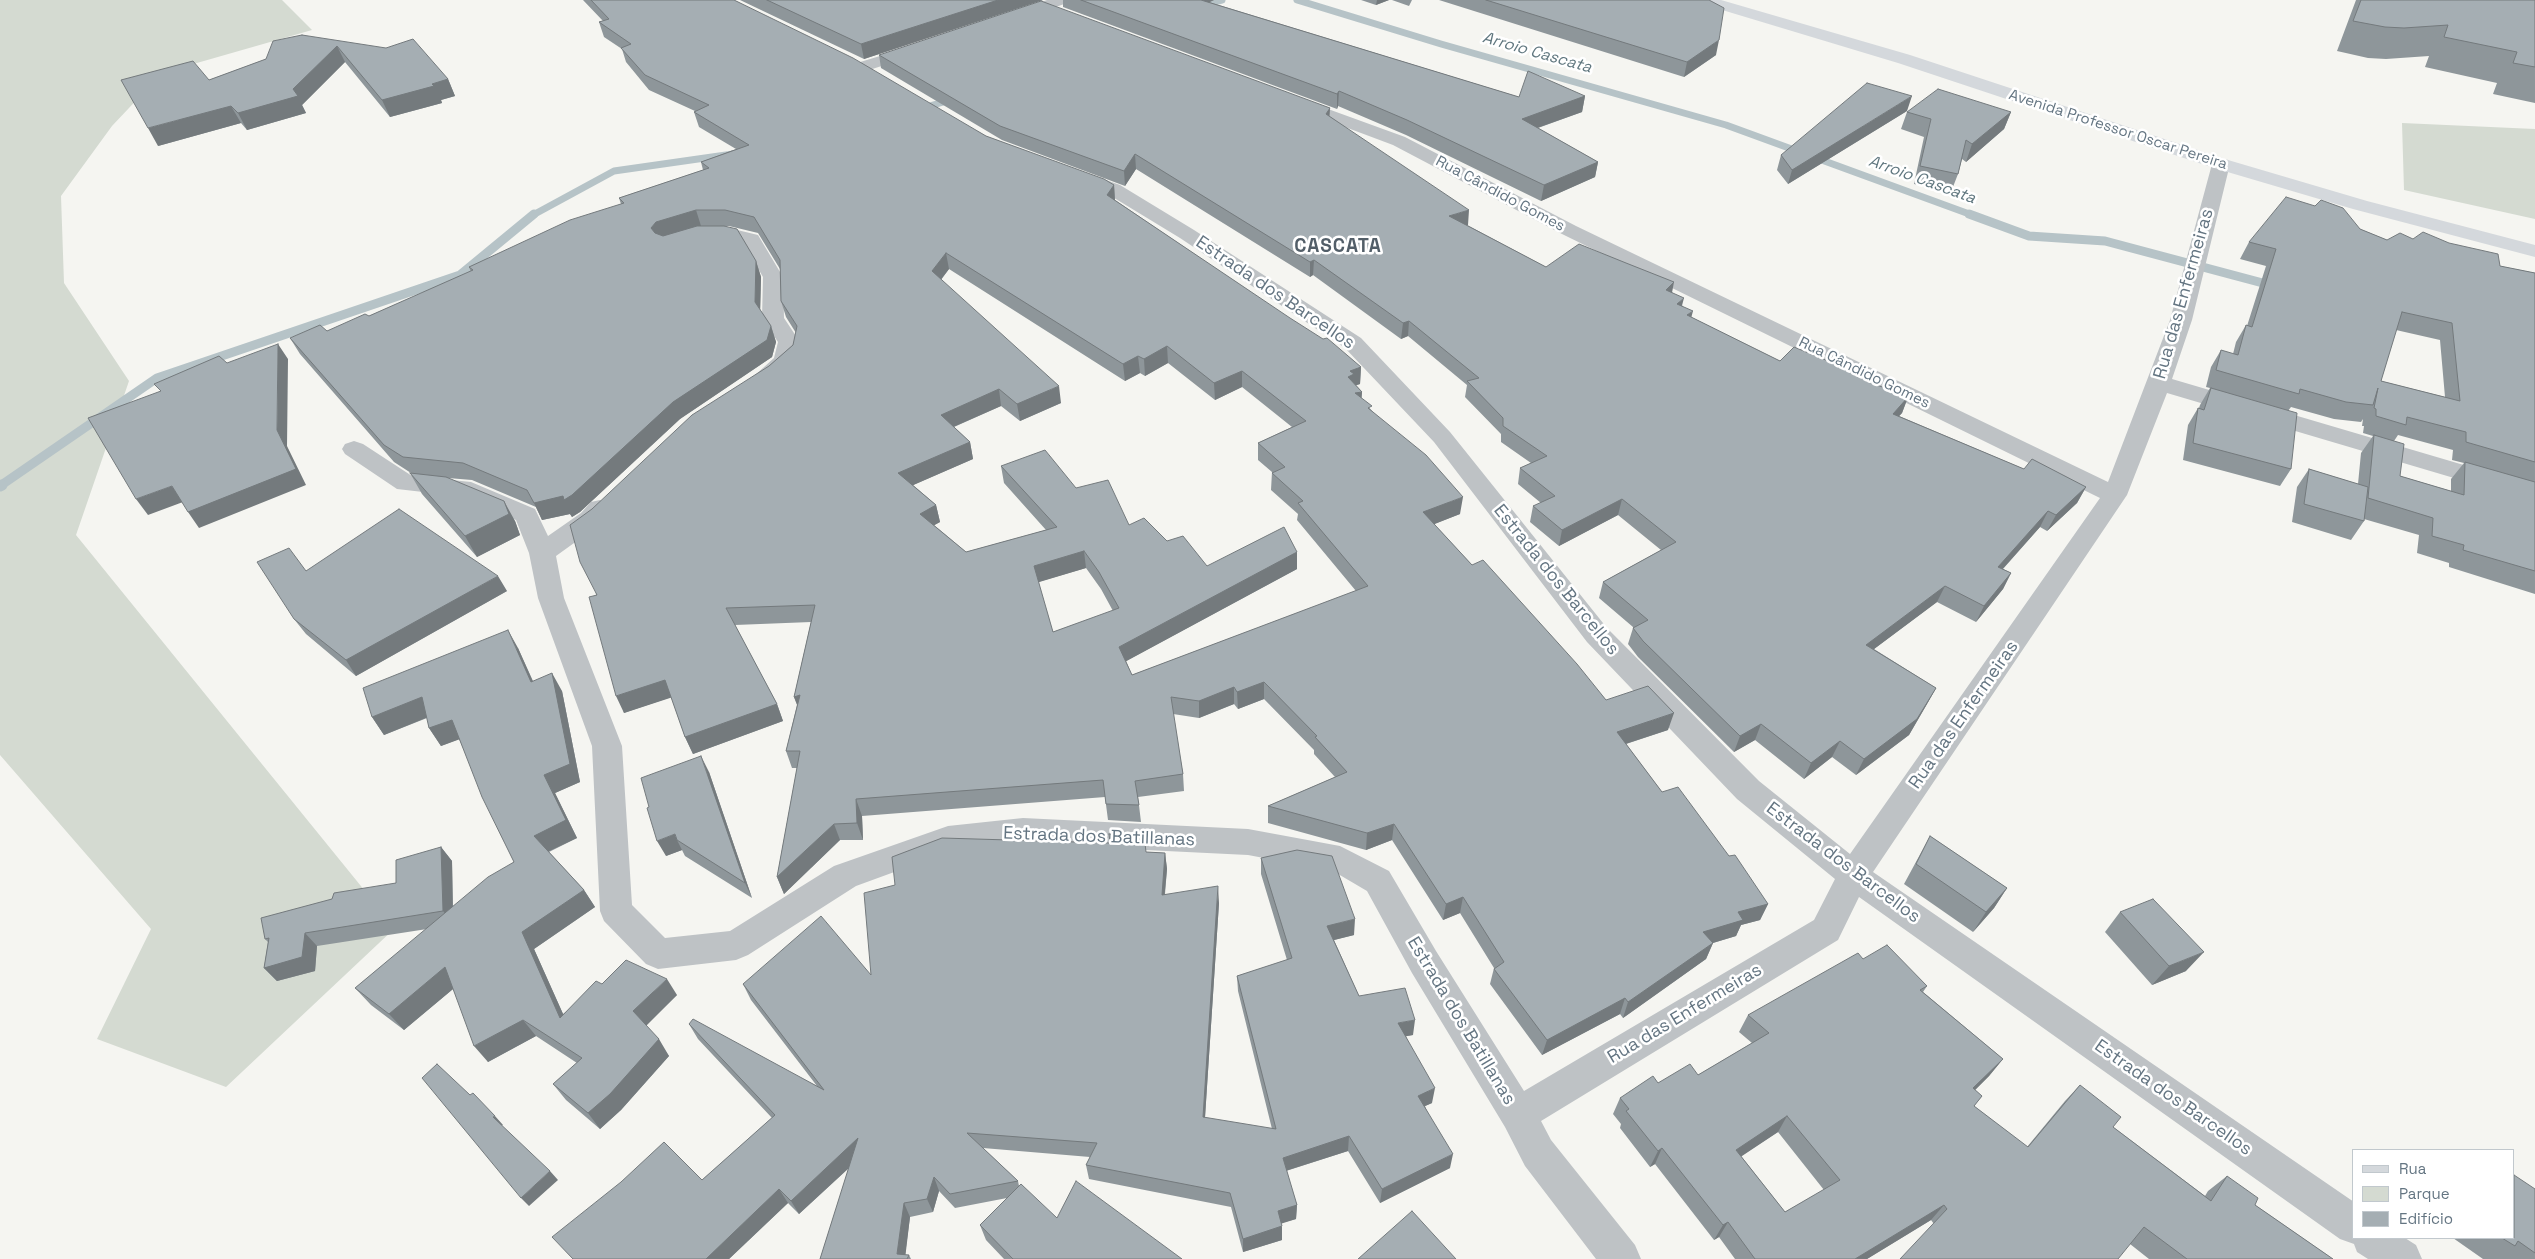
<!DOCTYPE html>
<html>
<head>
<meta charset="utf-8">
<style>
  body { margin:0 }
  #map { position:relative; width:2535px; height:1259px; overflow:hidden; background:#f5f5f1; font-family:"Space Grotesk",sans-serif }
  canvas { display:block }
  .legend { position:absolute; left:2352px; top:1149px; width:162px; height:90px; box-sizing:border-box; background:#fff; border:1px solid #c1c8cd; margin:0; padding:6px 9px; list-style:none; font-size:15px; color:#647582 }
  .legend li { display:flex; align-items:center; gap:10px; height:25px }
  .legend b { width:25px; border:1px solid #c1c8cd }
</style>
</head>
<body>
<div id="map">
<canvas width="2535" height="1259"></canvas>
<ul class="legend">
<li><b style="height:6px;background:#d4d8dc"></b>Rua</li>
<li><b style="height:14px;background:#d4dad1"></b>Parque</li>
<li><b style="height:14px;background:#a5aeb3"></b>Edifício</li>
</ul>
</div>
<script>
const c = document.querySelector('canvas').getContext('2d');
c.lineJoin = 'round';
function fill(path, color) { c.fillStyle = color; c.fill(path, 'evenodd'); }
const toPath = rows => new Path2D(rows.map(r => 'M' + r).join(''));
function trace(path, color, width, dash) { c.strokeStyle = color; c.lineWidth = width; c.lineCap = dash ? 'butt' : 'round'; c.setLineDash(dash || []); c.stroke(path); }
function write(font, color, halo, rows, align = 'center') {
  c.font = font + ' "Space Grotesk",sans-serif'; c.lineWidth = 5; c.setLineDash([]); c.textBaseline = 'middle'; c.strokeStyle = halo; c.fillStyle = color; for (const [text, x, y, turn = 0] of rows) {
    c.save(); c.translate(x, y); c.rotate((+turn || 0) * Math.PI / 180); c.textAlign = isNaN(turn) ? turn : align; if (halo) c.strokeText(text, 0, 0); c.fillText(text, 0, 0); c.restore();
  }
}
fill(toPath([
  [0,0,282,0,312,30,162,73,112,126,61,196,64,283,129,381,76,535,395,928,226,1087,97,1039,151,929,0,755],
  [2402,123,2535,129,2535,219,2404,190]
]), '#d4dad1');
trace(toPath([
  [1297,0,1441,44,1726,125,1972,215],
  [1197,6,1222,0],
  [919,109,954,99],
  [533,215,614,171,733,154]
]), '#b6c3c7', 7);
trace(toPath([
  [1969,214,2029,236,2105,241,2274,286],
  [0,486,157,378,460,275,534,214]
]), '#b6c3c7', 9);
trace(toPath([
  [0,486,2,485]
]), '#b6c3c7', 11);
fill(toPath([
  [1047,0,1070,0,1067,3,1022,19,1010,19,1008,16,1010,13,1047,0],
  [916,45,924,50,922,53,863,72,857,71,855,67,857,63,916,45],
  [1295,97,1405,137,1576,226,2108,482,2170,320,2212,164,2214,160,2221,158,2228,160,2230,164,2192,320,2172,379,2535,486,2535,502,2167,393,2127,495,1873,872,2354,1202,2354,1238,2405,1238,2416,1245,2422,1259,2368,1259,2357,1252,2354,1244,2340,1239,1859,897,1838,940,1541,1121,1551,1140,1635,1245,1641,1259,1596,1259,1525,1166,1505,1127,1412,973,1367,891,1333,871,1248,855,1023,844,949,852,856,886,748,955,736,960,658,969,646,964,604,921,600,911,592,746,538,598,529,553,516,520,458,496,397,489,345,454,342,449,345,444,354,441,363,444,412,476,471,482,535,509,548,536,581,513,591,502,600,500,609,502,613,508,599,525,556,556,564,598,622,746,632,905,665,938,730,931,834,866,948,826,1023,818,1248,829,1340,846,1389,871,1436,951,1524,1091,1814,920,1835,879,1737,799,1587,642,1434,442,1345,348,1180,238,1106,193,1073,181,1071,177,1073,173,1080,171,1120,185,1194,230,1361,338,1450,432,1607,628,1759,781,1850,854,2100,498,1562,234,1393,145,1289,106,1286,102,1289,98,1295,97],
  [704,228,729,228,758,235,783,277,784,318,800,342,796,361,793,366,772,382,764,384,756,382,753,377,774,358,778,342,762,318,763,277,743,243,697,238,694,234,697,230,704,228]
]), '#bec2c5');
fill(toPath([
  [1696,0,1721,0,1910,55,2228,160,2367,201,2535,245,2535,257,2353,209,2214,168,1898,63,1699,3,1696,0]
]), '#d4d8dc');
fill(toPath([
  [583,0,734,0,986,136,1114,185,1115,200,1361,367,1360,384,1356,385,1362,392,1361,398,1460,514,1434,524,1472,565,1606,700,1668,730,1626,744,1662,792,1729,856,1768,904,1760,920,1741,925,1736,936,1713,943,1706,959,1623,1018,1620,1014,1542,1055,1490,984,1494,968,1460,913,1443,920,1392,840,1366,850,1268,823,1268,806,1335,777,1314,754,1314,750,1264,699,1238,709,1234,704,1199,718,1173,714,1183,774,1184,791,1138,797,1141,822,1108,820,1105,797,862,816,863,840,840,840,784,894,777,877,797,768,792,768,786,751,797,705,794,697,811,622,735,625,777,704,783,721,693,754,685,737,671,697,624,713,596,595,592,509,769,366,793,345,796,333,786,317,781,301,780,269,758,233,729,226,725,226,756,261,761,277,760,310,771,326,776,342,772,357,680,419,580,512,572,517,570,514,542,520,536,507,472,480,448,478,515,521,520,535,477,557,422,494,410,473,411,473,394,462,300,354,290,338,327,331,369,316,471,272,469,267,621,204,619,198,703,170,701,162,736,149,699,127,694,112,695,111,649,90,626,62,622,49,604,37,599,22,603,21],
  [949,269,1125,381,1140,373,1145,376,1168,363,1215,400,1242,387,1292,427,1258,443,1258,460,1272,472,1271,490,1298,514,1297,520,1356,591,1132,675,1126,661,1297,569,1297,552,1207,566,1167,541,1129,525,1076,488,1001,466,1004,483,1046,530,966,552,934,525,940,522,936,505,913,485,973,459,970,442,954,427,1001,406,1020,421,1061,403,941,280],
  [1086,568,1101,589,1113,611,1053,632,1038,582],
  [740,0,1043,0,864,59],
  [1063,0,1214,0,1209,2,1519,97,1585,96,1582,112,1538,128,1598,162,1595,177,1541,201,1406,135,1338,106,1337,109,1063,7],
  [1361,0,1389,0,1376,5],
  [1392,0,1412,0,1409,6],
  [1439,0,1709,0,1716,55,1684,77],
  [2356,0,2535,0,2535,103,2493,94,2497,83,2425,67,2429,56,2386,59,2368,58,2337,51],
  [302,35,448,79,455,96,441,100,442,103,390,117,345,62,302,105,306,113,247,130,241,123,158,146,209,80,266,59],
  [879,55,1330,108,1329,116,1468,225,1467,225,1546,267,1672,292,1691,317,1780,361,1866,379,1877,385,1908,397,1902,413,1899,416,2024,469,2086,487,2077,503,2047,531,2040,527,2003,569,2011,573,2003,589,1976,622,1937,602,1874,649,1936,688,1927,704,1909,735,1856,775,1832,757,1804,779,1755,740,1734,752,1638,657,1628,644,1633,628,1633,627,1599,598,1603,582,1661,550,1618,515,1559,546,1530,522,1533,506,1541,503,1518,484,1520,468,1531,463,1501,442,1501,434,1465,397,1467,385,1408,336,1401,339,1313,275,1310,277,1136,169,1125,186,1002,140,881,68],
  [1907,111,1788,184,1777,170,1781,155],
  [1907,112,2011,112,2004,129,1966,162,1962,159,1958,174,1951,192,1914,184,1924,137,1901,129],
  [2360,229,2387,240,2413,239,2500,266,2535,273,2535,594,2449,567,2449,563,2417,553,2419,535,2364,519,2364,521,2351,540,2292,522,2297,487,2309,469,2358,484,2361,453,2373,436,2363,433,2364,426,2362,426,2363,419,2361,422,2334,419,2291,407,2288,411,2291,469,2280,486,2183,460,2188,425,2198,408,2199,408,2200,405,2210,388,2206,387,2211,367,2221,350,2233,354,2236,342,2246,325,2247,326,2266,266,2240,259,2249,242],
  [2396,330,2440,340,2445,397,2381,381],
  [2398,435,2453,450,2452,460,2464,463,2451,479,2451,491,2400,476,2394,441],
  [306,571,507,591,356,676,306,634,294,619],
  [518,648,533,681,562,691,580,782,555,793,577,838,549,852,584,890,595,907,534,949,563,1014,602,984,677,995,646,1025,669,1056,621,1110,600,1129,566,1100,553,1084,577,1063,536,1036,488,1062,453,989,404,1030,371,1005,355,988,427,929,317,946,315,971,277,981,264,968,268,942,265,939,396,883,441,847,452,861,453,907,514,862,459,739,441,746,429,728,427,718,384,735,372,717],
  [709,772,752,898,685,856,682,850,666,856],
  [1930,836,2007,888,1994,908,1973,932,1904,884],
  [1146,852,1165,853,1167,869,1165,894,1219,903,1205,1118,1272,1129,1238,991,1237,976,1287,960,1261,874,1261,858,1354,935,1334,940,1359,996,1413,1035,1406,1036,1432,1103,1425,1106,1450,1168,1380,1203,1348,1151,1286,1171,1297,1205,1296,1219,1281,1223,1282,1240,1243,1252,1231,1207,1089,1179,1086,1165,1090,1157,983,1148,1018,1181,1019,1186,1057,1218,1182,1259,1004,1259,986,1240,980,1225,1007,1198,955,1208,939,1191,933,1212,910,1217,905,1255,909,1255,911,1259,820,1259,849,1168,799,1214,788,1203,729,1259,573,1259,702,1180,772,1118,698,1039,689,1024,817,1086,751,1000,743,984,871,975],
  [2120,912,2186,971,2152,985,2105,932],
  [1863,959,1927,986,1923,992,2003,1059,1989,1076,1975,1090,1982,1096,1974,1106,2027,1147,2065,1101,2080,1085,2113,1127,2205,1196,2208,1191,2227,1176,2255,1205,2333,1259,2149,1259,2130,1244,1934,1224,1931,1220,1867,1259,1735,1259,1719,1237,1714,1240,1655,1164,1650,1167,1620,1128,1621,1124,1613,1114,1620,1098,1658,1083,1698,1075,1752,1043,1739,1032,1748,1015],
  [1778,1132,1824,1190,1785,1212,1741,1156],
  [2535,1189,2535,1259,2483,1259,2453,1238,2514,1238]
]), '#8e969a');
fill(toPath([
  [998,0,1043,0,864,59,861,44],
  [1191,0,1214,0,1191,11],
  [1377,0,1389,0,1376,5],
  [1719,40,1716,55,1684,77,1687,62],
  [337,46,345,62,302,105,306,113,247,130,238,113,293,89],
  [448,79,455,96,441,100,442,103,390,117,382,100],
  [1339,91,1338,106,1337,109,1337,94],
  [1585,96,1582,112,1520,134,1522,119],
  [1912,96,1907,111,1788,184,1792,170],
  [231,106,241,123,158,146,148,128],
  [1330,108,1329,123,1326,114],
  [2011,112,2004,129,1966,162,1972,144],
  [1135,154,1136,169,1125,186,1124,171],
  [1598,162,1595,177,1541,201,1544,185],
  [1114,185,1115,201,1107,195],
  [696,210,701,226,657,244,651,228,656,222],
  [1469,210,1468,225,1447,231,1449,216],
  [946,253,949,269,935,287,932,271],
  [1314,260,1313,275,1310,277,1310,262],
  [756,261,761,277,760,318,755,302],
  [1674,282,1671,298,1666,290],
  [1684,298,1680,313,1677,304],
  [1693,311,1689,326,1687,315],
  [1409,321,1408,336,1401,339,1403,323],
  [771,326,776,342,772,357,680,419,580,512,572,517,570,514,542,520,534,503,673,402],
  [278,344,288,359,287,446,306,485,199,528,188,512,277,430],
  [1167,346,1168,363,1145,376,1144,359],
  [1138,356,1140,373,1125,381,1123,364],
  [1361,367,1360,384,1354,386,1348,377,1350,371],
  [1242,371,1242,387,1215,400,1214,383],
  [1059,386,1061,403,1020,421,1017,404],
  [999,389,1001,406,944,431,941,415],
  [1362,392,1361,408,1355,393],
  [1908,397,1902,413,1887,429,1893,414],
  [970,442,973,459,902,490,898,473],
  [172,486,183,502,148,515,136,499],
  [2086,487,2077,503,2047,531,2056,515],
  [1463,497,1460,514,1422,529,1423,512],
  [1622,499,1618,515,1559,546,1562,530],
  [504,501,515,521,520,535,477,557,465,536],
  [936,505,940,522,924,531,920,514],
  [2048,511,2040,527,1990,583,1998,567],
  [1084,551,1086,568,1036,583,1034,566],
  [1297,552,1297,569,1121,664,1119,647],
  [2011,573,2003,589,1976,622,1984,606],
  [498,576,507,591,356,676,346,660],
  [1945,586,1937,602,1858,661,1866,645],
  [508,630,518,648,541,700,531,682],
  [552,673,562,691,580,782,555,793,577,838,545,853,534,836,544,775],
  [665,680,673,697,624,713,616,696],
  [1264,682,1264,699,1238,709,1237,692],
  [1234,687,1234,704,1199,718,1199,701],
  [1936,688,1927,704,1909,735,1856,775,1864,759],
  [800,695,801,714,794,697],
  [422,697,433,715,384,735,372,717],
  [777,704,783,721,693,754,685,737],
  [1674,713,1668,730,1613,748,1617,732],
  [452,720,463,738,441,746,429,728],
  [1761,724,1755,740,1734,752,1740,736],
  [1840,741,1832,757,1804,779,1811,763],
  [701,756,709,772,752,898,745,883],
  [856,799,862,816,863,840,857,823],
  [834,824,840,840,784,894,777,877],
  [1394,824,1392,840,1366,850,1367,833],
  [675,834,677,840,682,850,666,856,657,841],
  [441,847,452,861,453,924,443,911],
  [1165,853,1167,869,1163,911,1162,895],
  [1218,886,1219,903,1204,1132,1203,1117],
  [2007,888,1994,908,1973,932,1986,912],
  [584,890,595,907,534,949,572,1034,560,1018,522,932],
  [1463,897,1460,913,1443,920,1446,904],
  [1768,904,1760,920,1741,925,1736,936,1696,948,1703,932,1738,912],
  [1355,919,1354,935,1326,942,1327,926],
  [305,933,317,946,315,971,277,981,264,968],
  [1713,943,1706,959,1623,1018,1628,1002],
  [2204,952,2186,971,2152,985,2169,966],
  [445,967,459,984,404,1030,389,1014],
  [667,979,677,995,644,1028,633,1011],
  [1625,998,1620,1014,1542,1055,1547,1040],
  [523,1020,536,1036,488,1062,474,1046],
  [1415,1020,1413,1035,1396,1038,1398,1023],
  [659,1039,669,1056,621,1110,600,1129,588,1113],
  [2003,1059,1989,1076,1960,1105,1973,1088],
  [1435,1088,1432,1103,1416,1110,1418,1096],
  [495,1116,503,1125,501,1126,493,1117],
  [1787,1116,1778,1132,1727,1166,1736,1150],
  [1349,1136,1348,1151,1282,1172,1283,1158],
  [858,1138,865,1153,799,1214,791,1201],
  [1662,1148,1655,1164,1650,1167,1658,1151],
  [1453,1154,1450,1168,1380,1203,1382,1189],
  [550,1171,558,1180,529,1206,521,1198],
  [934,1177,939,1191,933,1212,927,1199],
  [779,1189,788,1203,729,1259,706,1259],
  [904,1203,910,1217,905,1259,897,1254],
  [1297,1205,1296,1219,1277,1225,1278,1211],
  [1944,1205,1931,1220,1867,1259,1855,1259],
  [1728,1222,1719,1237,1714,1240,1723,1225],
  [1282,1226,1282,1240,1243,1252,1243,1239]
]), '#747a7d');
const building = toPath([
  [591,0,734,0,853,58,986,136,1104,179,1114,185,1107,195,1290,318,1323,339,1327,338,1361,367,1350,371,1354,374,1348,377,1362,392,1355,393,1372,406,1368,408,1426,455,1463,497,1423,512,1472,565,1483,560,1577,664,1606,700,1648,686,1674,713,1617,732,1662,792,1678,787,1729,856,1735,855,1768,904,1738,912,1743,920,1703,932,1713,943,1628,1002,1625,998,1547,1040,1494,969,1504,962,1463,897,1446,904,1394,824,1367,833,1268,806,1347,772,1315,737,1317,736,1264,682,1237,692,1234,687,1199,701,1171,697,1183,774,1135,781,1139,805,1106,804,1103,780,856,799,857,823,834,824,777,877,800,751,786,751,800,695,794,697,815,605,726,608,777,704,685,737,665,680,616,696,589,597,597,595,580,562,570,525,592,509,692,415,769,366,793,345,797,326,781,301,780,260,754,217,725,210,696,210,656,222,651,228,655,233,663,236,697,226,724,226,737,229,756,261,755,302,771,326,767,340,673,402,572,495,564,500,563,496,534,503,527,490,463,463,403,457,384,445,290,338,320,325,327,331,365,314,369,316,473,270,469,267,570,220,624,203,619,198,709,168,701,162,749,145,694,112,709,105,645,75,621,48,631,44,599,22,609,19,591,0],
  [946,253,1123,364,1138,356,1144,359,1167,346,1214,383,1242,371,1306,421,1258,443,1285,467,1272,473,1303,501,1298,503,1368,586,1132,675,1119,647,1297,552,1284,527,1207,566,1183,536,1167,541,1144,518,1129,525,1108,480,1076,488,1045,450,1001,466,1057,527,966,552,920,514,936,505,898,473,970,442,941,415,999,389,1017,404,1059,386,932,271,946,253],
  [1084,551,1099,572,1119,608,1053,632,1034,566,1084,551],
  [767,0,998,0,861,44,767,0],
  [1081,0,1201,0,1519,97,1528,71,1585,96,1522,119,1598,162,1544,185,1407,120,1339,91,1337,94,1081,0],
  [1486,0,1709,0,1724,8,1719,40,1687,62,1486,0],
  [2361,0,2535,0,2535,67,2513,63,2517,52,2444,37,2448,25,2404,28,2385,27,2353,21,2361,0],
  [1041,1,1330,108,1326,114,1469,210,1449,216,1546,267,1579,244,1626,263,1674,282,1666,290,1684,298,1677,304,1693,311,1687,315,1780,361,1794,347,1867,377,1865,379,1877,385,1908,397,1893,414,2024,469,2032,459,2086,487,2056,515,2048,511,1998,567,2011,573,1984,606,1945,586,1866,645,1936,688,1917,719,1864,759,1840,741,1811,763,1761,724,1740,736,1643,641,1633,628,1648,620,1603,582,1676,542,1622,499,1562,530,1533,506,1555,496,1520,468,1547,456,1503,426,1503,418,1467,381,1479,378,1409,321,1403,323,1314,260,1310,262,1135,154,1124,171,1000,126,879,55,1041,1],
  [302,35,386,48,413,39,448,79,432,84,434,86,382,100,337,46,293,89,298,96,238,113,231,106,148,128,121,80,193,61,209,80,266,59,273,41,302,35],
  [1867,83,1912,96,1792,170,1781,155,1867,83],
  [1938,89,2011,112,1972,144,1966,140,1958,174,1920,166,1931,119,1907,112,1938,89],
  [2286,197,2315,206,2321,200,2343,208,2360,229,2387,240,2400,233,2413,239,2423,232,2449,243,2498,254,2500,266,2535,273,2535,462,2466,442,2466,432,2407,417,2406,425,2376,416,2376,409,2374,408,2378,388,2373,405,2346,402,2300,389,2299,394,2216,370,2221,350,2238,355,2246,325,2252,327,2276,249,2249,242,2286,197],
  [2402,312,2452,323,2460,401,2381,381,2402,312],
  [278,344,277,430,296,469,188,512,172,486,136,499,88,418,161,391,154,384,219,356,227,363,278,344],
  [2211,388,2297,413,2291,469,2193,443,2198,408,2204,410,2211,388],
  [2374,435,2404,444,2400,476,2464,495,2465,462,2535,482,2535,571,2463,550,2464,545,2432,536,2433,518,2368,498,2374,435],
  [2309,469,2368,487,2364,521,2304,504,2309,469],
  [410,473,446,477,504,501,509,514,465,536,410,473],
  [399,509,498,576,346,660,294,619,257,562,289,548,306,571,399,509],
  [508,630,531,682,552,673,570,764,544,775,566,820,534,836,584,890,522,932,560,1018,596,981,602,984,626,960,667,979,633,1011,659,1039,610,1094,588,1113,553,1084,582,1058,523,1020,474,1046,445,967,389,1014,355,988,488,877,514,862,482,797,452,720,429,728,422,697,372,717,363,688,508,630],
  [701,756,745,883,677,840,675,834,657,841,647,808,649,807,641,778,701,756],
  [1109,834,1144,835,1146,852,1165,853,1162,895,1218,886,1203,1117,1276,1129,1237,976,1292,958,1261,858,1297,850,1332,856,1355,919,1327,926,1359,996,1405,988,1415,1020,1398,1023,1435,1088,1418,1096,1453,1154,1382,1189,1349,1136,1283,1158,1297,1205,1278,1211,1282,1226,1243,1239,1230,1193,1086,1165,1097,1143,967,1133,1018,1181,950,1194,934,1177,927,1199,904,1203,897,1254,909,1255,907,1259,820,1259,858,1138,791,1201,779,1189,706,1259,573,1259,552,1237,621,1182,664,1142,702,1180,775,1115,689,1024,693,1019,824,1090,743,984,821,916,871,975,864,893,895,885,892,857,942,838,1110,843,1109,834],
  [1930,836,2007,888,1986,912,1916,864,1930,836],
  [441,847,443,911,305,933,302,957,264,968,269,938,265,939,261,918,332,899,334,893,396,883,396,860,441,847],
  [2153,899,2204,952,2169,966,2120,912,2153,899],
  [1887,945,1927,986,1920,990,2003,1059,1973,1088,1982,1096,1974,1106,2028,1147,2080,1085,2121,1117,2113,1127,2211,1201,2227,1176,2258,1198,2255,1205,2333,1259,2187,1259,2144,1227,2118,1259,1900,1259,1947,1209,1944,1205,1855,1259,1755,1259,1728,1222,1723,1225,1662,1148,1658,1151,1626,1111,1629,1109,1620,1098,1653,1076,1658,1083,1690,1064,1698,1075,1769,1033,1748,1015,1858,953,1863,959,1887,945],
  [1787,1116,1840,1180,1785,1212,1736,1150,1787,1116],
  [437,1064,470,1095,473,1093,495,1116,493,1117,550,1171,521,1198,422,1078,437,1064],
  [2514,1175,2535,1189,2535,1253,2518,1241,2515,1246,2502,1238,2514,1238,2514,1175],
  [1076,1181,1182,1259,1013,1259,980,1225,1021,1184,1057,1218,1076,1181],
  [1412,1211,1456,1259,1358,1259,1412,1211]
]);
fill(building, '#a5aeb3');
trace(building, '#747a7d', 1);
write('15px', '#647582', '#fff', [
  ["Avenida Professor Oscar Pereira",2118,130,18],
  ["Rua Cândido Gomes",1500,194,28],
  ["Rua Cândido Gomes",1864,373,26]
]);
write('italic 16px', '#60777f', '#fff', [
  ["Arroio Cascata",1537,53,16],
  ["Arroio Cascata",1922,180,20]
]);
write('18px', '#647582', '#fff', [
  ["Estrada dos Barcellos",1275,293,34],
  ["Rua das Enfermeiras",2184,294,-74],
  ["Estrada dos Barcellos",1556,580,51],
  ["Rua das Enfermeiras",1964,715,-55],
  ["Estrada dos Batillanas",1099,837,2],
  ["Estrada dos Barcellos",1843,863,37],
  ["Rua das Enfermeiras",1685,1014,-31],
  ["Estrada dos Batillanas",1461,1021,59],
  ["Estrada dos Barcellos",2173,1098,35]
]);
c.letterSpacing = '1px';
write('bold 19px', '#525e68', '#fff', [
  ["CASCATA",1338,247]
]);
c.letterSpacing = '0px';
</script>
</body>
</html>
